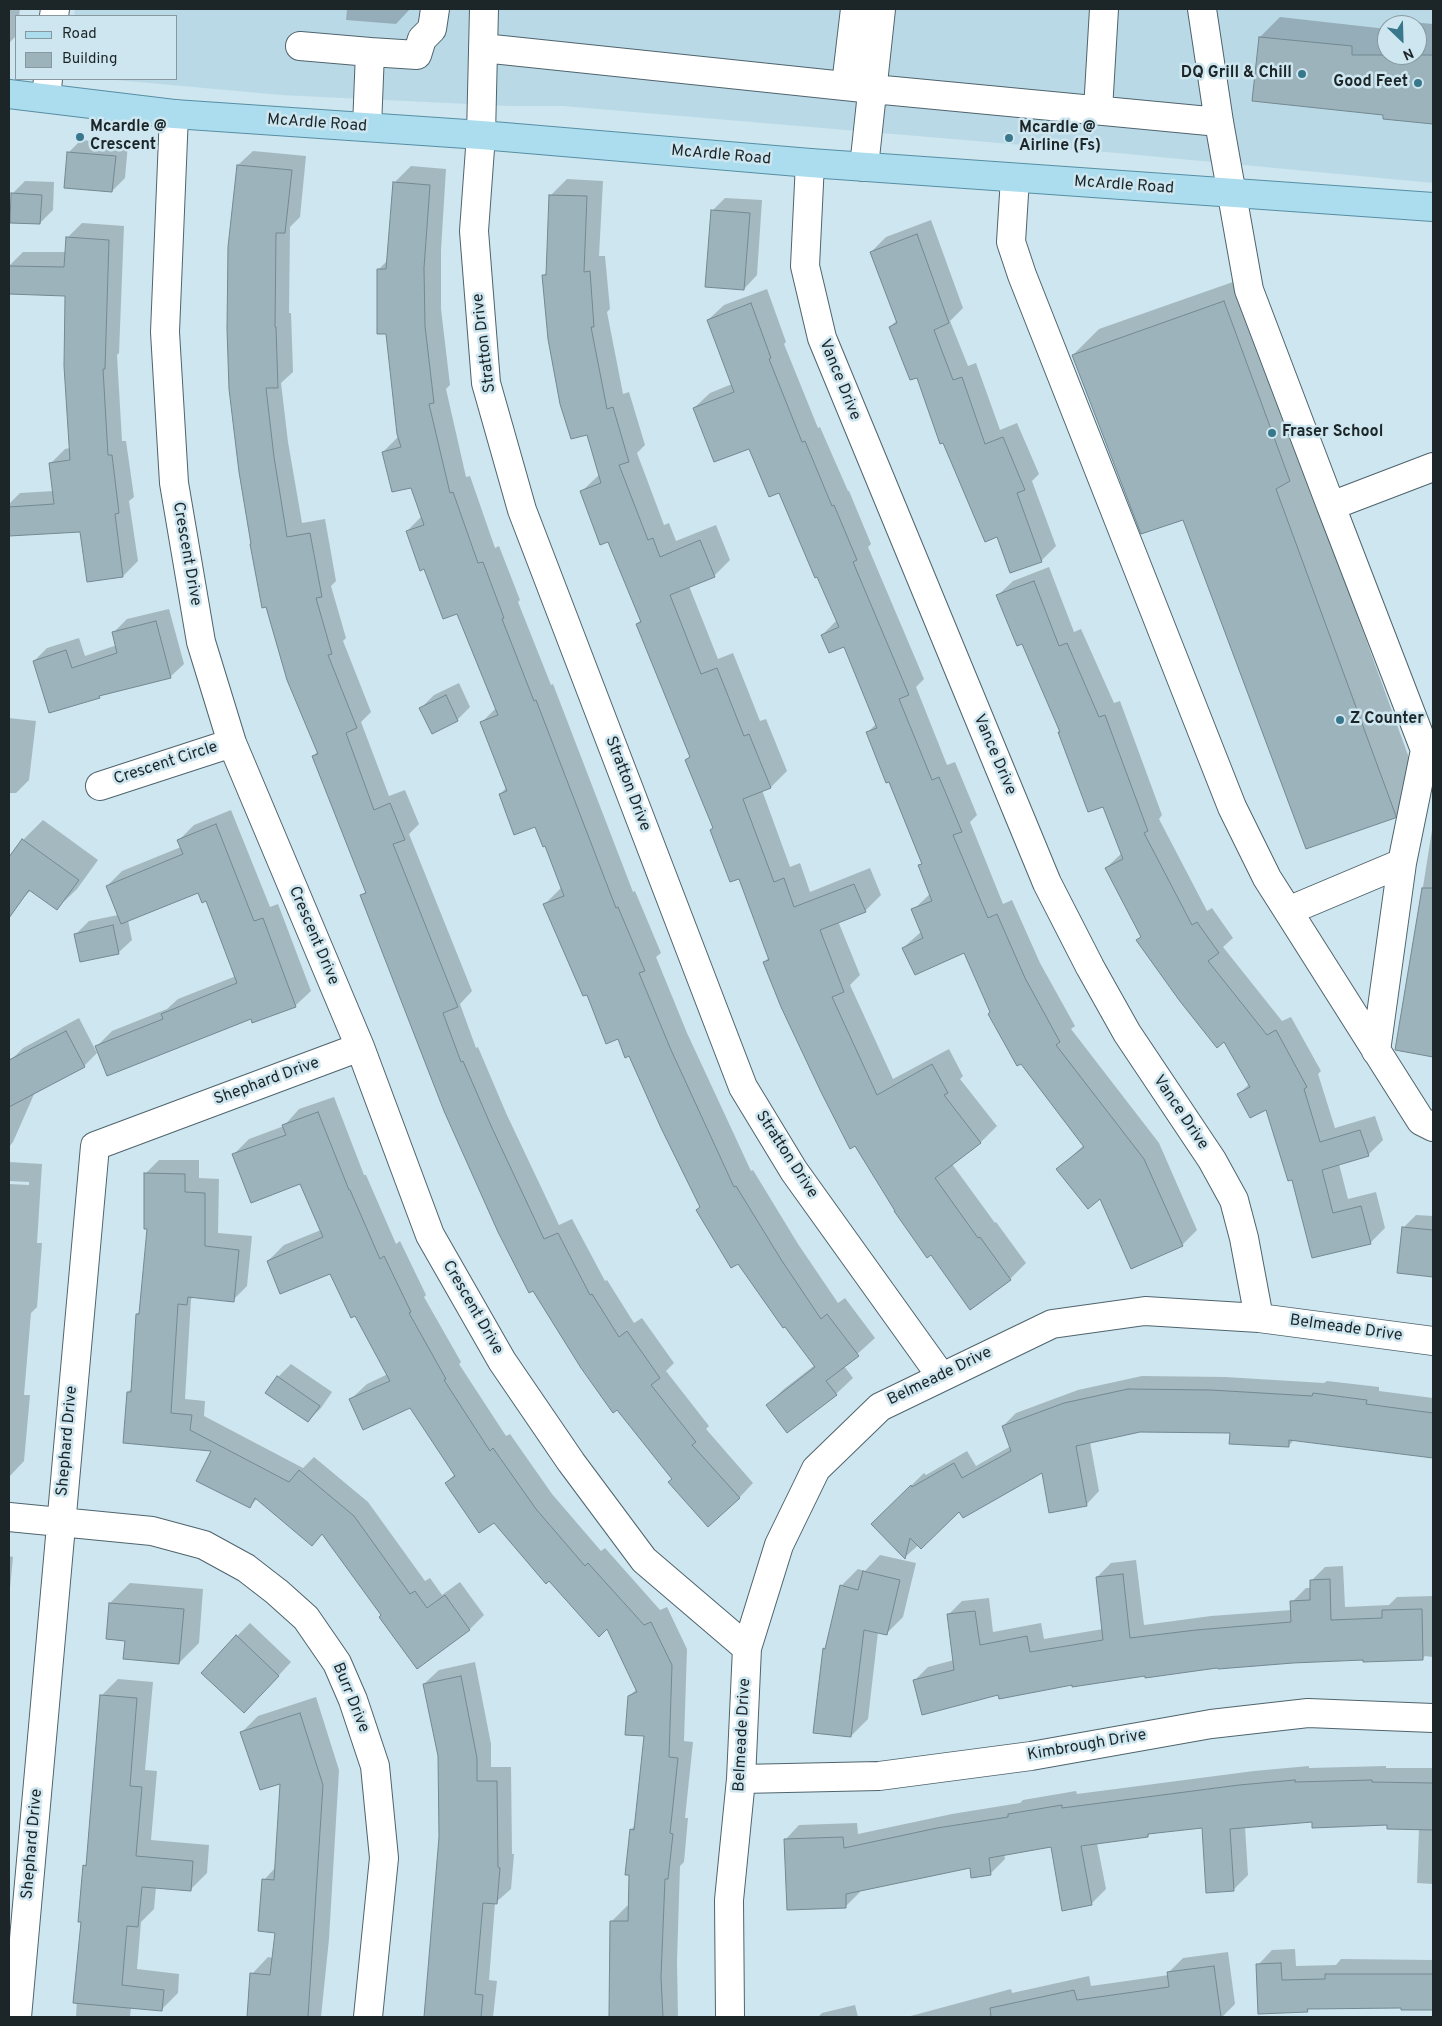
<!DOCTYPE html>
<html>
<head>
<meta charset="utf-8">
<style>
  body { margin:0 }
  #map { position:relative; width:1442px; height:2026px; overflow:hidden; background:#cee6ef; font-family:Overpass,sans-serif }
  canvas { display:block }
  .frame { position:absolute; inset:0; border:10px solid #1c2528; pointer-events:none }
  .legend { position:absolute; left:15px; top:15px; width:162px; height:65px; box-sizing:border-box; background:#cee6ef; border:1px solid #87999f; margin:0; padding:6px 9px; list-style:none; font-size:15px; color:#1c2528 }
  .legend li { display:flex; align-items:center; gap:10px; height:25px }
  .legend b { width:25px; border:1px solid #87999f }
  .north { position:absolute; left:1377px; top:15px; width:50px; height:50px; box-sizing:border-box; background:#cee6ef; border:1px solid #87999f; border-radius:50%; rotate:156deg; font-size:14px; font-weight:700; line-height:20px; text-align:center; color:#1c2528 }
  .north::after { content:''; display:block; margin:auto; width:18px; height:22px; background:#39778d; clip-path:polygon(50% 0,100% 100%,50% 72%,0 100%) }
</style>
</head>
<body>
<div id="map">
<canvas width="1442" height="2026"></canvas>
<div class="frame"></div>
<ul class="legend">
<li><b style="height:6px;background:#acddef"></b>Road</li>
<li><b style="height:14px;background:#9cb3bc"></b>Building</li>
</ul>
<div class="north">N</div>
</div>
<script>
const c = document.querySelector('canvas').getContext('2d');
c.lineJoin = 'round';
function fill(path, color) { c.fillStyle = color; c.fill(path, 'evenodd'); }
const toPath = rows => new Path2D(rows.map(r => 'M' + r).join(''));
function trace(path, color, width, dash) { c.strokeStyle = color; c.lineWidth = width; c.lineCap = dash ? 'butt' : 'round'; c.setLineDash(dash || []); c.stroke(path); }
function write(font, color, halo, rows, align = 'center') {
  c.font = font + ' Overpass,sans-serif'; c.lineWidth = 5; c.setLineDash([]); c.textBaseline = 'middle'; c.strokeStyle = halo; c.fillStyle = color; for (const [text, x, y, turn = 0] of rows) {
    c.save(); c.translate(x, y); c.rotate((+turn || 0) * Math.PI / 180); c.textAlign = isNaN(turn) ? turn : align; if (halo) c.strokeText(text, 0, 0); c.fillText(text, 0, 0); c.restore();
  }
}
fill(toPath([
  [75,9,1433,9,1433,183,1117,153,563,106,509,106,281,95,105,79,176,79,176,16,74,16],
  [1387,25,1417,25,1417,55,1387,55]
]), '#bad9e6');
fill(toPath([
  [9,9,20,9,19,16,16,16,16,36,9,43],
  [347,9,410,9,396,24,346,20],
  [1280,17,1387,29,1387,55,1417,55,1417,25,1409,25,1412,22,1433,24,1433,123,1384,118,1384,114,1260,37],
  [81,140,128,144,125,178,112,191,68,153],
  [253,151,306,156,300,217,290,227,289,313,291,313,293,372,281,383,288,442,302,523,325,519,336,581,331,586,346,638,343,641,371,712,361,722,389,796,405,790,419,824,409,834,472,991,460,1004,476,1048,478,1047,506,1113,559,1225,572,1219,605,1281,607,1280,634,1323,642,1318,674,1363,666,1371,709,1426,706,1429,753,1483,739,1498,674,1478,617,1408,361,896,366,891,313,756,318,751,289,680,238,165],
  [411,166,446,169,441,250,441,309,450,385,446,389,466,477,470,476,495,548,499,546,520,600,518,602,551,685,553,684,633,892,635,891,661,953,656,957,687,1033,751,1171,753,1170,798,1244,838,1303,845,1298,875,1338,844,1366,853,1378,836,1394,767,1405,784,1389,815,1365,701,1207,630,1055,587,993,545,904,562,887,546,844,536,825,500,794,507,787,481,723,496,708,458,612,425,567,407,531,422,516,412,486,383,452,399,436,378,270,388,260,394,183],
  [567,179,603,181,599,256,605,256,610,309,607,312,623,394,629,392,645,445,637,453,664,525,669,523,676,541,716,525,730,560,714,576,689,586,718,659,733,653,760,721,766,719,787,771,771,787,762,790,790,867,800,863,810,892,870,868,881,895,865,911,838,921,860,975,850,985,893,1079,949,1049,963,1076,960,1079,997,1126,981,1142,952,1164,995,1223,996,1222,1026,1263,1010,1279,764,962,769,957,739,877,714,827,687,760,691,755,637,624,641,620,609,540,582,491,600,474,543,276,547,272,551,195],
  [25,181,54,182,53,210,40,223,12,194],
  [725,198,762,200,757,275,744,289,712,211],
  [931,220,963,308,950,321,968,366,976,363,1000,430,1017,423,1039,474,1032,481,1056,546,1041,561,998,536,918,376,890,327,897,320,871,252,886,237],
  [82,223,124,226,119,353,117,355,122,441,126,441,134,497,129,501,138,561,123,576,88,581,81,530,9,535,9,504,20,493,54,491,50,464,65,449,70,448,66,294,9,293,9,266,23,252,67,252,67,238],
  [1250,276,1303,466,1421,791,1394,817,1184,518,1073,355,1099,329],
  [767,289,786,342,784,344,818,428,820,427,848,491,849,491,871,544,868,547,924,679,916,687,947,765,955,762,977,815,970,822,1003,904,1012,900,1040,963,1075,1026,1071,1029,1159,1143,1197,1230,1182,1245,1101,1197,1058,1169,1084,1145,991,1012,965,951,903,948,922,931,913,910,931,893,919,866,923,862,889,780,867,733,877,723,845,645,822,635,837,620,780,491,750,447,694,408,710,393,732,384,708,320,724,305],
  [1049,567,1074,632,1081,629,1114,703,1120,701,1162,815,1159,819,1207,911,1212,908,1233,938,1223,947,1282,1021,1291,1017,1321,1071,1318,1074,1335,1128,1375,1116,1383,1140,1368,1155,1339,1164,1348,1199,1376,1192,1385,1228,1370,1243,1313,1256,1293,1178,1267,1108,1239,1094,1249,1084,1225,1040,1106,868,1122,853,1104,805,1061,731,1023,643,998,595,1013,581],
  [169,609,184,664,170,677,102,694,99,696,34,661,47,648,79,638,85,656,117,645,113,633,127,619],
  [459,683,470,707,457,720,421,708,434,695],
  [9,718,36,721,29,780,16,793,9,793],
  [231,810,270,907,278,904,311,991,295,1006,251,1018,97,1046,112,1031,167,1009,178,999,236,976,207,899,199,891,128,920,132,940,118,953,76,934,89,921,118,915,107,886,122,871,181,847,179,840,194,825],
  [43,820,98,860,77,889,57,908,31,890,18,903,9,897,9,860,23,840],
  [1433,824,1433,1056,1397,1050],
  [79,1018,97,1053,84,1066,35,1092,13,1142,9,1147,9,1078,22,1084,10,1061,23,1048],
  [334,1097,364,1175,366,1175,396,1244,400,1241,426,1295,424,1297,461,1362,459,1364,506,1436,510,1434,552,1494,601,1551,605,1548,660,1610,667,1607,687,1649,684,1741,693,1742,685,1818,688,1818,684,1862,680,1866,677,1961,678,2017,611,2017,611,1922,627,1906,629,1906,631,1830,635,1825,646,1735,629,1696,637,1689,607,1627,550,1579,494,1522,446,1483,455,1474,411,1406,351,1399,367,1384,388,1374,331,1272,268,1261,284,1245,321,1230,301,1182,234,1154,249,1139,284,1126,299,1109],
  [159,1160,199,1160,199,1178,219,1179,218,1233,252,1236,247,1286,233,1300,194,1297,191,1299,185,1399,205,1401,204,1416,303,1468,314,1457,368,1502,425,1581,430,1578,442,1595,460,1582,484,1615,470,1629,417,1667,383,1615,323,1533,312,1544,258,1498,249,1507,213,1450,128,1392,133,1387,137,1314,141,1311,148,1227,145,1174],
  [9,1162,42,1164,37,1243,42,1243,37,1307,31,1313,24,1395,30,1395,24,1461,9,1477,9,1184,29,1185,29,1182,9,1181],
  [1416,1215,1433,1216,1433,1275,1398,1271,1403,1228],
  [291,1364,332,1392,321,1408,308,1421,278,1377],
  [1142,1376,1225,1377,1324,1383,1327,1381,1379,1387,1379,1391,1433,1398,1433,1456,1294,1440,1288,1446,1231,1432,1140,1431,1090,1442,1099,1491,1086,1505,1043,1471,959,1509,905,1557,872,1524,924,1473,926,1475,967,1451,976,1466,1011,1446,1003,1426,1016,1413,1078,1390],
  [880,1555,916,1563,903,1617,886,1634,878,1632,868,1719,851,1736,824,1649,827,1646,841,1586,858,1569,865,1571],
  [9,1556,13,1557,9,1599],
  [1136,1560,1144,1625,1211,1616,1292,1610,1292,1602,1306,1588,1311,1588,1311,1581,1325,1567,1343,1566,1345,1607,1389,1605,1397,1597,1433,1596,1433,1657,1425,1656,1422,1659,1365,1659,1293,1661,1146,1674,999,1694,914,1681,928,1667,954,1660,948,1615,962,1601,989,1598,993,1632,1041,1623,1044,1639,1103,1629,1097,1577,1111,1563],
  [130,1583,203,1589,199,1643,179,1663,126,1640,108,1638,110,1603],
  [250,1623,291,1662,257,1699,237,1636],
  [475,1662,491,1744,491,1767,511,1767,512,1854,514,1854,511,1889,495,1903,489,1980,497,1981,493,2017,425,2017,440,1837,439,1755,424,1684,439,1670],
  [118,1679,153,1682,145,1770,157,1771,151,1840,209,1845,207,1873,190,1890,156,1887,154,1909,141,1922,137,1969,179,1974,178,1993,161,2010,131,2007,130,2017,76,2017,84,1866,88,1862,101,1696],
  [316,1697,339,1770,329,1939,321,2017,248,2017,252,1974,268,1957,273,1958,276,1932,264,1880,276,1867,282,1782,242,1732,258,1716],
  [1309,1766,1309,1768,1386,1766,1386,1768,1433,1768,1433,1884,1417,1883,1419,1828,1388,1824,1313,1820,1245,1827,1248,1875,1233,1890,1204,1826,1151,1832,1148,1836,1097,1843,1106,1889,1091,1904,1052,1846,1004,1854,1005,1859,991,1873,971,1866,860,1890,860,1892,846,1906,785,1840,799,1825,857,1823,858,1834,952,1814,1020,1803,1023,1800,1076,1791,1077,1794,1254,1771],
  [1295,1949,1296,1966,1336,1965,1341,1959,1433,1960,1433,2009,1402,2009,1402,2006,1311,2007,1307,2011,1258,1965,1272,1950],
  [1228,1952,1235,2004,1222,2017,907,2017,1011,1989,1012,1993,1089,1976,1091,1986,1169,1975,1169,1972,1183,1958],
  [855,2005,858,2017,818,2017,822,2013]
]), '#0003');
const building = toPath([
  [1259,37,1352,46,1352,55,1433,55,1433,124,1383,119,1383,115,1252,101,1259,37],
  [67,152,116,156,112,192,64,188,67,152],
  [237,165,292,170,285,233,276,233,275,327,276,327,278,388,266,388,274,457,287,537,310,533,322,597,316,598,332,654,328,655,357,728,346,733,374,810,390,803,405,840,393,844,458,1007,443,1013,461,1062,463,1061,492,1128,544,1239,558,1233,590,1295,592,1294,619,1337,627,1331,660,1378,651,1385,696,1442,692,1445,740,1498,708,1527,668,1482,672,1479,617,1410,613,1413,581,1368,533,1291,529,1293,498,1232,444,1111,360,895,366,893,312,756,318,754,287,680,266,607,262,608,250,544,251,544,239,472,229,389,227,329,228,247,237,165],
  [393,182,430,185,424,268,425,326,434,403,429,404,450,493,453,492,478,563,483,562,504,618,502,619,534,701,536,700,616,908,618,907,645,971,639,973,671,1050,734,1187,736,1186,782,1261,821,1319,827,1314,859,1356,826,1381,837,1395,787,1433,766,1405,815,1367,785,1327,783,1328,738,1264,731,1268,696,1210,700,1207,661,1128,629,1056,625,1058,618,1039,606,1044,587,995,583,996,543,904,564,896,545,846,543,847,535,827,514,835,499,794,507,791,480,722,498,715,457,614,443,619,424,569,420,571,406,531,424,525,411,488,392,492,382,452,401,447,397,434,386,334,377,334,377,269,386,269,393,182],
  [11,193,42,195,40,224,10,223,11,193],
  [549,195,587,196,584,272,590,271,594,327,591,327,607,409,613,407,629,462,619,465,648,540,653,538,660,557,700,540,715,577,670,595,701,674,717,668,744,736,749,734,771,788,743,799,774,882,784,878,794,907,854,884,866,912,820,930,844,992,832,997,877,1095,932,1064,948,1093,944,1095,981,1143,935,1178,978,1238,980,1237,1011,1280,970,1310,931,1255,927,1258,894,1211,895,1211,855,1146,850,1149,821,1092,781,1007,763,962,769,960,739,879,730,882,710,830,713,828,685,760,690,757,636,624,641,622,608,542,600,545,580,491,601,483,587,435,571,439,560,404,548,339,542,275,546,275,549,195],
  [711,210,750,213,744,290,705,287,711,210],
  [917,234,949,323,934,330,953,380,962,377,985,444,1003,437,1025,490,1017,493,1042,562,1010,573,997,537,985,542,943,443,940,444,917,378,910,380,889,327,897,323,870,252,917,234],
  [66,237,109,240,105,369,103,369,108,455,112,455,119,513,115,514,123,577,87,582,80,532,9,536,9,507,54,504,49,463,70,460,64,366,65,296,9,294,9,266,64,267,66,237],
  [1224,301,1290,481,1276,489,1396,816,1395,818,1306,849,1183,520,1141,534,1072,355,1224,301],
  [751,303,771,358,769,359,802,442,805,441,832,506,834,505,857,560,853,562,909,695,899,699,932,780,939,777,962,832,953,835,988,918,997,914,1025,978,1060,1042,1056,1045,1144,1159,1183,1246,1131,1269,1100,1199,1088,1209,1056,1169,1084,1147,1021,1064,1017,1066,988,1014,990,1012,964,953,915,975,902,948,923,938,911,909,932,901,918,865,922,864,889,782,886,783,866,732,877,728,844,647,829,653,821,635,839,627,817,577,815,578,779,493,769,497,749,449,714,462,693,408,734,392,707,320,751,303],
  [1034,581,1059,646,1067,643,1099,717,1105,715,1148,831,1144,833,1192,925,1197,922,1219,953,1208,961,1267,1035,1276,1030,1307,1087,1304,1089,1320,1142,1360,1130,1369,1156,1322,1170,1333,1213,1361,1206,1371,1244,1312,1258,1292,1180,1288,1181,1266,1110,1250,1118,1237,1094,1250,1087,1224,1042,1217,1048,1179,1000,1136,940,1141,937,1105,868,1123,859,1103,807,1088,812,1058,732,1060,732,1022,644,1017,646,996,595,1034,581],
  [156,621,171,678,99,696,100,698,49,713,33,661,66,650,72,668,117,653,112,632,156,621],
  [446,695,458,721,432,734,419,708,446,695],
  [216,824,254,921,263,918,296,1007,252,1023,251,1019,107,1076,95,1046,163,1019,161,1014,237,983,206,901,202,903,198,893,121,924,106,886,183,854,177,840,216,824],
  [22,839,79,880,57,910,29,890,9,918,9,857,22,839],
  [1422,888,1433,888,1433,1057,1395,1050,1422,888],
  [113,925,119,954,80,962,74,934,113,925],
  [66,1031,85,1067,9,1107,9,1060,66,1031],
  [318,1112,349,1190,350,1190,380,1259,384,1256,411,1312,409,1313,446,1379,444,1380,490,1451,493,1448,536,1509,585,1566,588,1563,644,1625,651,1622,672,1665,669,1757,678,1758,670,1833,673,1834,668,1879,665,1879,661,1977,663,2017,609,2017,610,1921,628,1921,629,1875,625,1875,630,1829,634,1830,644,1736,625,1735,628,1696,637,1692,607,1629,599,1637,549,1581,546,1584,494,1523,479,1533,445,1483,455,1476,410,1408,363,1430,349,1399,390,1381,355,1316,351,1318,330,1274,280,1294,267,1261,323,1237,300,1184,251,1203,232,1154,286,1135,282,1125,318,1112],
  [144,1173,185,1174,185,1192,205,1193,205,1246,239,1250,234,1302,188,1297,187,1305,178,1304,171,1413,192,1415,190,1430,289,1482,299,1470,354,1516,410,1594,415,1591,427,1608,445,1595,470,1630,417,1669,379,1617,381,1615,322,1534,312,1546,255,1498,250,1508,196,1481,211,1451,123,1443,127,1392,131,1392,136,1314,139,1314,147,1229,144,1229,144,1173],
  [1402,1227,1433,1230,1433,1277,1397,1273,1402,1227],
  [277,1376,320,1406,308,1422,265,1393,277,1376],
  [1128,1389,1211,1390,1312,1396,1313,1393,1367,1400,1366,1404,1433,1413,1433,1458,1289,1440,1289,1447,1229,1444,1230,1433,1140,1432,1076,1446,1087,1506,1049,1513,1042,1473,963,1518,959,1512,921,1549,910,1538,905,1559,871,1524,911,1485,912,1487,954,1463,962,1478,1011,1451,1002,1426,1064,1403,1128,1389],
  [863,1571,900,1580,887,1635,864,1630,851,1737,813,1733,823,1648,825,1649,840,1585,858,1590,863,1571],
  [1123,1574,1130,1638,1196,1630,1291,1622,1290,1601,1310,1600,1310,1580,1330,1579,1331,1620,1382,1618,1382,1610,1422,1609,1423,1660,1363,1662,1363,1660,1293,1663,1218,1669,1217,1668,1145,1678,1145,1676,1072,1687,1072,1685,999,1699,998,1695,922,1715,913,1680,954,1670,947,1614,975,1611,980,1645,1027,1636,1030,1652,1103,1640,1096,1577,1123,1574],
  [109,1603,184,1609,179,1664,123,1659,125,1641,106,1639,109,1603],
  [236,1635,279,1676,244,1713,201,1673,236,1635],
  [461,1676,477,1758,477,1781,497,1781,498,1867,500,1868,497,1904,483,1903,475,1994,483,1995,481,2017,424,2017,439,1837,438,1756,423,1684,461,1676],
  [100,1695,137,1698,130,1786,142,1787,136,1856,193,1861,191,1891,142,1887,138,1927,127,1926,122,1985,164,1990,162,2011,73,2003,81,1922,78,1922,83,1865,86,1866,100,1695],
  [300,1713,323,1785,308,2017,247,2017,250,1973,270,1975,275,1933,258,1931,262,1879,274,1880,280,1784,260,1790,240,1732,300,1713],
  [1295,1780,1295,1782,1372,1780,1372,1782,1433,1783,1433,1830,1387,1829,1387,1825,1312,1828,1312,1822,1230,1829,1234,1891,1206,1893,1202,1828,1148,1834,1148,1837,1081,1846,1092,1905,1062,1911,1051,1847,989,1858,991,1875,971,1878,970,1868,846,1894,846,1908,787,1910,784,1839,843,1837,844,1848,937,1828,1008,1817,1008,1814,1062,1805,1062,1808,1239,1785,1295,1780],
  [1281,1963,1282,1980,1325,1979,1325,1974,1433,1974,1433,2010,1401,2010,1401,2008,1307,2009,1308,2012,1258,2014,1256,1964,1281,1963],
  [1214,1966,1221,2017,991,2017,990,2008,1074,1990,1077,2000,1169,1987,1167,1972,1214,1966]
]);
fill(building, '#9cb3bc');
trace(building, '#738992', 1);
const minor = toPath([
  [484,9,481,135,474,231,486,383,522,510,743,1087,794,1171,941,1376],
  [1202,9,1219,122,1249,290,1331,506,1433,467],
  [54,16,55,9],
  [300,46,370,52],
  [483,48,873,89,1219,122],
  [846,85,855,9],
  [46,97,48,79],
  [1098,110,1104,9],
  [174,114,165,332,174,483,201,642,232,743,360,1047,430,1235,502,1361,571,1462,644,1560,747,1648],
  [367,127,370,52,417,55,422,39,432,29,435,9],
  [810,163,805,266,822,338,1047,883,1090,967,1127,1033,1212,1160,1234,1200,1244,1238,1259,1318],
  [864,167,881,9],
  [1015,178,1011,242,1022,275,1232,807,1267,878,1288,911,1421,1121,1433,1127],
  [1331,506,1425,750,1402,863,1376,1051],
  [100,786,232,743],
  [1288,911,1402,863],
  [9,1517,152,1531,204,1545,246,1568,277,1592,306,1618,337,1663,353,1700,375,1766,384,1858,368,2017],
  [741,1779,879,1776,1031,1756,1211,1724,1308,1713,1433,1718],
  [17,2017,95,1146,360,1047],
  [730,2017,729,1900,741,1779,747,1648,779,1545,816,1469,880,1407,1052,1324,1145,1311,1259,1318,1433,1341]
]);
const major = toPath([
  [9,94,174,114,481,135,810,163,1433,207]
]);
trace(minor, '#4f646d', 30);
trace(major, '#568ea3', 30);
trace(minor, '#fff', 28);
trace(major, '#acddef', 28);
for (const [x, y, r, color] of [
  [1302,74,5,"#39778d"],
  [1418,83,5,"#39778d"],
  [80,137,5,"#39778d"],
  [1009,138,5,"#39778d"],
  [1272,433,5,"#39778d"],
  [1340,720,5,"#39778d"]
]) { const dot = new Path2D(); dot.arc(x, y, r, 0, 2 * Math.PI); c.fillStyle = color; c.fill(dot); trace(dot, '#cee6ef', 2); }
write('bold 16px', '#1c2528', '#cee6ef', [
  ["DQ Grill & Chill",1292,74,"right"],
  ["Good Feet",1408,83,"right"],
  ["Mcardle @",90,128],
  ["Crescent",90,146],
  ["Mcardle @",1019,129],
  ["Airline (Fs)",1019,147],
  ["Fraser School",1282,433],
  ["Z Counter",1350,720]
], 'left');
write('16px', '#1c2528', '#cee6ef', [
  ["McArdle Road",317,124,4],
  ["McArdle Road",721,156,5],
  ["McArdle Road",1124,186,4],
  ["Stratton Drive",485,343,-97],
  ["Vance Drive",839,380,68],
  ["Crescent Drive",186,554,80],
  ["Vance Drive",994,755,67],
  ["Crescent Circle",166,764,-18],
  ["Stratton Drive",627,784,69],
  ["Crescent Drive",313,936,67],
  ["Shephard Drive",267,1082,-20],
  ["Vance Drive",1180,1113,56],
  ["Stratton Drive",786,1155,57],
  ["Crescent Drive",472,1308,60],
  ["Belmeade Drive",1346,1329,8],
  ["Belmeade Drive",940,1377,-26],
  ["Shephard Drive",68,1441,-85],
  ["Burr Drive",350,1698,68],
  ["Belmeade Drive",743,1735,-87],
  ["Kimbrough Drive",1087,1746,-10],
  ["Shephard Drive",33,1844,-85]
]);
</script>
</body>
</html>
